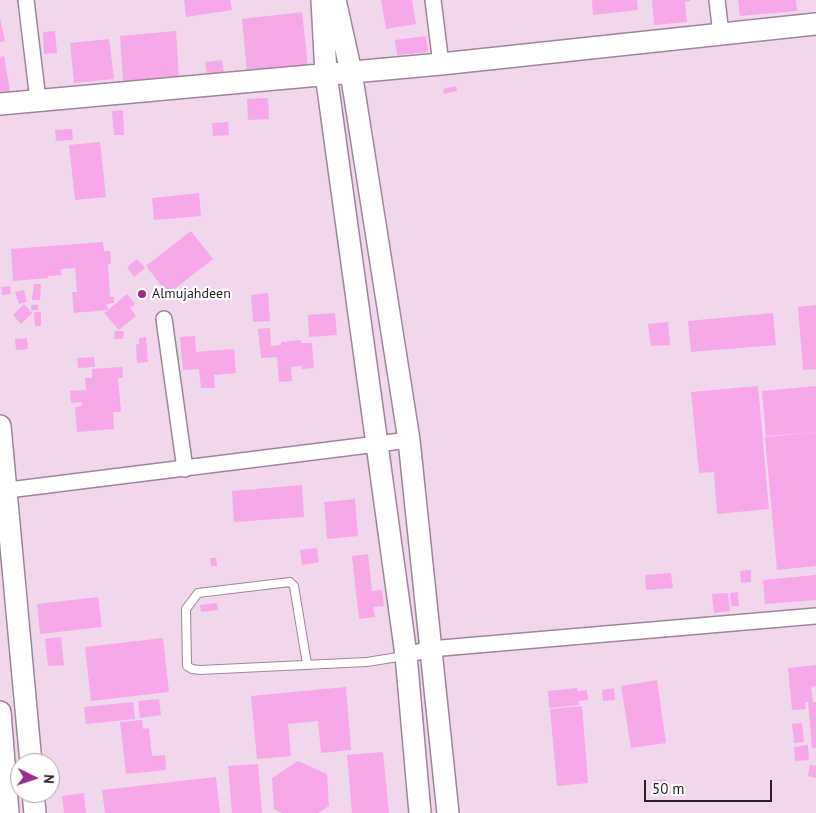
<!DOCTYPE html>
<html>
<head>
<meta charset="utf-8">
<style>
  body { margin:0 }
  #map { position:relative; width:816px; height:813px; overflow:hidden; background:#f1d7ec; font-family:"PT Sans",sans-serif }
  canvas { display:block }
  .north { position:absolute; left:10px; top:753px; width:50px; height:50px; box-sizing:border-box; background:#fff; border:1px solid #a9a5a8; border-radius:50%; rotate:94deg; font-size:14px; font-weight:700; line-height:20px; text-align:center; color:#281e26 }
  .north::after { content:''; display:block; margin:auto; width:18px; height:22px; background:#982c8c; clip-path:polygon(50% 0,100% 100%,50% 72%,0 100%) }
  .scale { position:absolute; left:644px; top:780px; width:128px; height:22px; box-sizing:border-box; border:2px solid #281e26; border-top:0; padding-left:6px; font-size:15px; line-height:18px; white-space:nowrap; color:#281e26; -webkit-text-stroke:4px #fff; paint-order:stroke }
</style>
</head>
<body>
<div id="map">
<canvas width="816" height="813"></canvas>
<div class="north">N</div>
<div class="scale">50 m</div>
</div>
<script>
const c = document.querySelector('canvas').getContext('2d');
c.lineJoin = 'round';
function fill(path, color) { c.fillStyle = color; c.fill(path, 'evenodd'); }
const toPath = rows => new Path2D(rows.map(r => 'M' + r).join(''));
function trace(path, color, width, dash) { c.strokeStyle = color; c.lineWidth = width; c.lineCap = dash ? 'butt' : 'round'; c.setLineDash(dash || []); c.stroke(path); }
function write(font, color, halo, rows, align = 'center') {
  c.font = font + ' "PT Sans",sans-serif'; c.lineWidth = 4.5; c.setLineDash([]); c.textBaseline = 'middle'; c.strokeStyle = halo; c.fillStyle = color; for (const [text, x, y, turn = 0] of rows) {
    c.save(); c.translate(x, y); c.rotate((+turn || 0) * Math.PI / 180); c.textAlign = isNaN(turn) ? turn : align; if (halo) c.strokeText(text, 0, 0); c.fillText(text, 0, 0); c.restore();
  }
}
fill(toPath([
  [184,0,230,0,232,10,186,17],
  [381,0,412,0,416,24,386,29],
  [592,0,637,0,638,10,593,15],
  [652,0,690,0,690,1,685,2,687,22,654,25],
  [738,0,796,0,797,11,740,16],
  [302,12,308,66,247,72,242,19],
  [0,18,5,41,0,42],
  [55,31,57,53,44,54,43,32],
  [176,31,179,78,123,82,120,36],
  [426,36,428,52,397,55,395,40],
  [109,39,114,79,74,83,70,43],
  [4,56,10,91,0,92,0,57],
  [222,60,224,73,207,75,205,62],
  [456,86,457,91,444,94,443,89],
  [268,98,269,119,248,120,247,99],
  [123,110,124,135,114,135,112,111],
  [228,122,229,135,213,136,212,123],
  [72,129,73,140,56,141,55,130],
  [100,142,106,197,75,200,69,145],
  [199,193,201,216,154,220,152,198],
  [191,231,213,259,168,294,146,266],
  [103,242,104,251,110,251,111,263,108,264,110,297,114,297,114,303,107,304,108,310,127,294,135,304,130,308,136,316,119,330,104,313,108,310,74,313,72,292,77,292,75,268,61,269,62,275,48,276,48,278,13,281,11,249],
  [137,259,145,268,134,277,127,267],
  [34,284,41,284,40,300,32,300],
  [10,286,11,294,2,295,1,287],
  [24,290,27,302,19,304,15,292],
  [268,293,270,321,253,322,251,295],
  [24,304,32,313,21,324,13,315],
  [31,305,38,305,38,310,31,310],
  [816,305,816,369,803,370,798,307],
  [34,312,41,312,41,326,35,326],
  [335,313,337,335,309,337,308,315],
  [773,313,776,345,691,352,688,321],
  [668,322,670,345,651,346,648,324],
  [270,328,271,346,281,345,281,342,301,340,301,343,312,343,314,368,302,369,302,366,291,367,292,381,279,382,277,357,261,358,258,329],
  [115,331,124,331,123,339,114,339],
  [195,336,196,352,234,349,236,373,214,375,215,388,201,388,199,369,183,370,180,337],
  [146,337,148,362,137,363,136,344,139,344,139,338],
  [27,338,28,349,16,350,15,339],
  [94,357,95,367,78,368,77,358],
  [122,367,123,378,118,378,121,412,113,412,114,429,77,432,75,407,82,406,82,402,71,403,70,391,86,390,85,378,92,378,92,369],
  [758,386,769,509,717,514,714,472,699,473,691,392],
  [816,386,816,432,766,436,762,391],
  [816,432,816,566,777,570,765,437],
  [302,485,304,517,234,522,232,491],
  [355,499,358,536,327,539,324,502],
  [317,548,319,562,302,565,300,550],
  [368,554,372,591,382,590,384,606,373,607,375,617,359,619,352,556],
  [210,558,216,558,217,566,211,566],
  [751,570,751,582,741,583,740,571],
  [671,573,673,588,646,590,645,575],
  [816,575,816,600,765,604,763,580],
  [738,592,739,606,731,606,730,593],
  [728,593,730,611,714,613,712,594],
  [98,597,102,627,40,634,37,604],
  [217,603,218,610,201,612,200,605],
  [61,637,64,665,48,666,45,639],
  [163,638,169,692,91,701,85,647],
  [816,665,816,686,811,687,813,702,816,702,816,748,812,748,808,702,805,702,806,709,792,710,788,668],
  [657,680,666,743,631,748,621,686],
  [346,687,351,750,321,753,318,721,288,724,291,756,257,759,251,696],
  [577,688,578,691,587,690,588,700,579,701,579,705,549,708,548,691],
  [614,688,615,700,603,701,602,690],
  [159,699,161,715,140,718,138,701],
  [133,702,135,719,86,724,84,707],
  [582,706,588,783,557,786,550,709],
  [142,720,143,729,149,728,152,756,165,755,166,770,126,774,120,722],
  [802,723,804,742,794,743,792,724],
  [808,745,809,760,795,761,794,747],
  [383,752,389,813,352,813,347,755],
  [298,761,327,774,329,806,318,813,282,813,274,809,272,778],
  [258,764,262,813,232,813,228,766],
  [810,765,816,766,816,778,808,776],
  [216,777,220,813,105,813,102,790],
  [666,779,667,792,655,793,654,780],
  [84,793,86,813,64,813,62,796]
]), '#f6a8e8');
const lane = toPath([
  [307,664,294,586,290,582,198,593,186,609,187,666,192,669,200,670,367,662,404,656]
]);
const street = toPath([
  [26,0,38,100],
  [433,0,441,64],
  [717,0,721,34],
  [164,319,185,469],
  [0,491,409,440],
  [406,655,430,649,816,616]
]);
const secondary = toPath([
  [322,0,326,74,406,655,420,813],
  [335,0,351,72,409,440,448,813],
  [0,104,441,64,816,24],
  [0,426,31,763],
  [0,712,8,813],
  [33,793,35,813]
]);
trace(lane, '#9d8699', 10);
trace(street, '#9d8699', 18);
trace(secondary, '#9d8699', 24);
trace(lane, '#fff', 8);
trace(street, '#fff', 15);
trace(secondary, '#fff', 21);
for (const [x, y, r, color] of [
  [142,294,5,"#982c8c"]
]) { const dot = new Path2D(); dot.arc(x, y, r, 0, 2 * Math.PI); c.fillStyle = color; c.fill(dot); trace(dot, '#fff', 2); }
write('14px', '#281e26', '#fff', [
  ["Almujahdeen",152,294]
], 'left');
</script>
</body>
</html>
